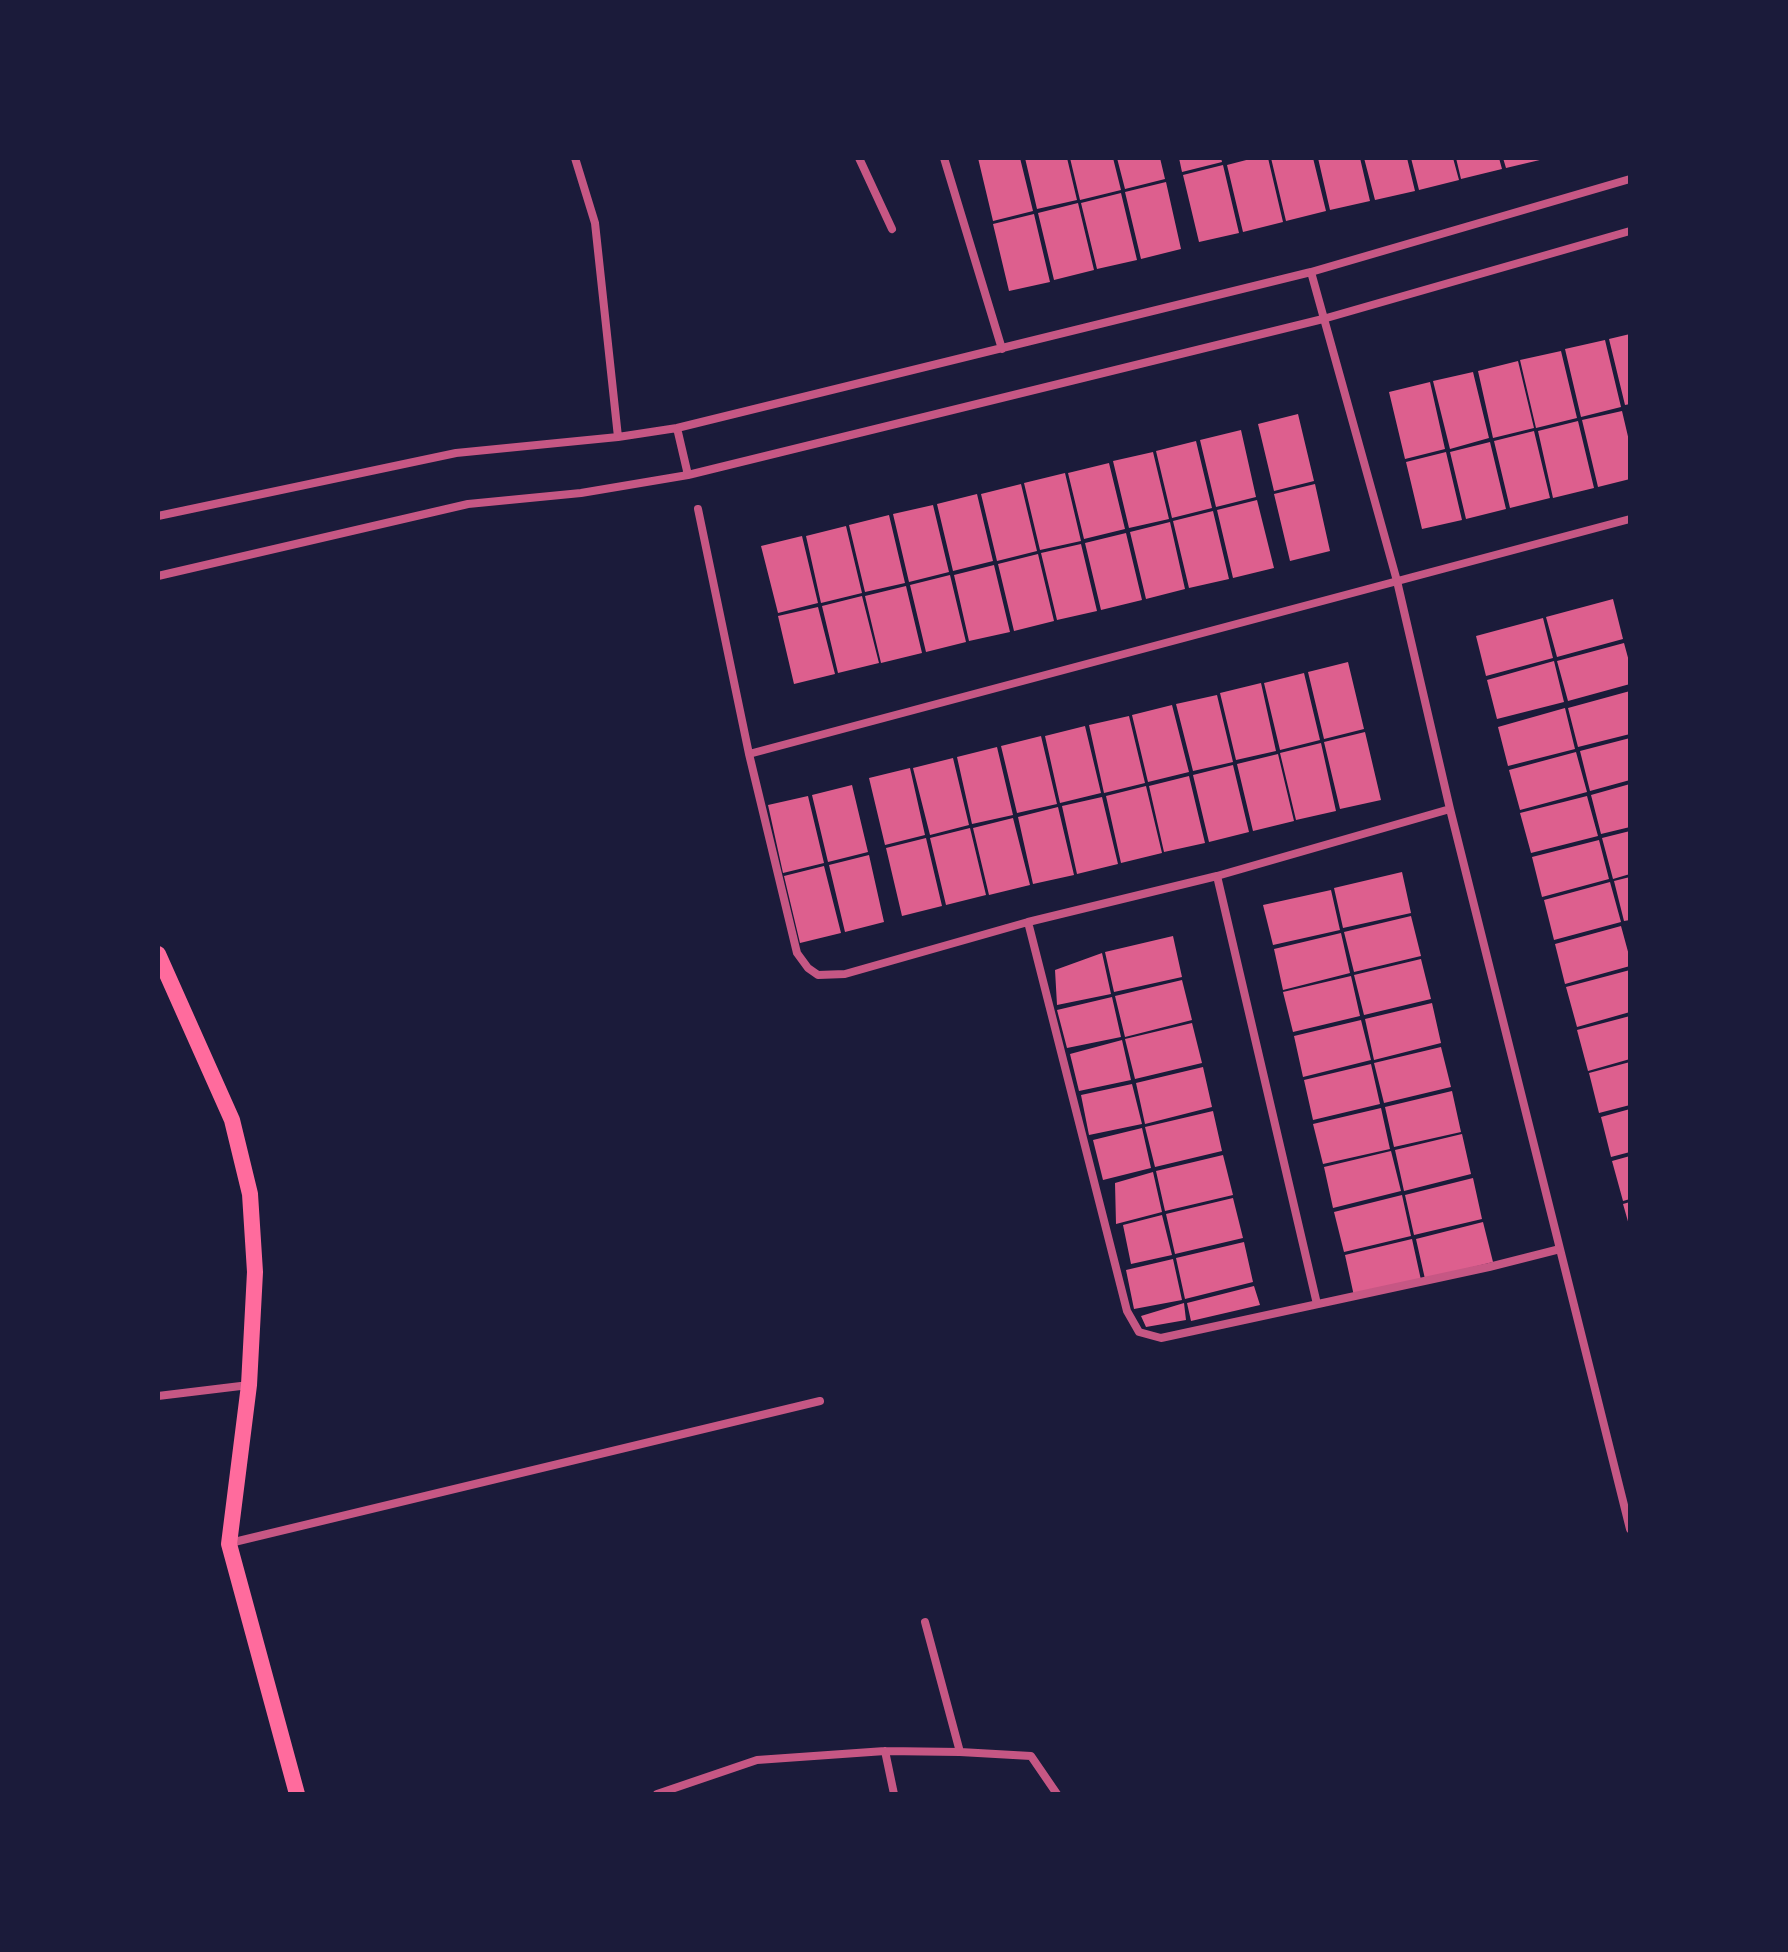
<!DOCTYPE html>
<html>
<head>
<meta charset="utf-8">
<style>
  body { margin:0 }
  #map { position:relative; width:1788px; height:1952px; overflow:hidden; background:#1b1b3a; font-family:"Exo 2",sans-serif }
  canvas { display:block }
  .frame { position:absolute; inset:0; border:160px solid #1b1b3a; pointer-events:none }
</style>
</head>
<body>
<div id="map">
<canvas width="1788" height="1952"></canvas>
<div class="frame"></div>
</div>
<script>
const c = document.querySelector('canvas').getContext('2d');
c.lineJoin = 'round';
function fill(path, color) { c.fillStyle = color; c.fill(path, 'evenodd'); }
const toPath = rows => new Path2D(rows.map(r => 'M' + r).join(''));
function trace(path, color, width, dash) { c.strokeStyle = color; c.lineWidth = width; c.lineCap = dash ? 'butt' : 'round'; c.setLineDash(dash || []); c.stroke(path); }
fill(toPath([
  [978,158,1020,158,1033,211,993,221],
  [1025,158,1067,158,1077,200,1037,209],
  [1070,158,1113,158,1121,190,1080,200],
  [1117,158,1160,158,1165,179,1125,189],
  [1179,158,1221,158,1222,162,1182,172],
  [1254,158,1268,158,1283,222,1243,232,1227,165],
  [1271,158,1313,158,1326,211,1286,221],
  [1318,158,1360,158,1370,201,1330,210],
  [1364,158,1407,158,1415,191,1375,200],
  [1411,158,1453,158,1459,180,1419,190],
  [1456,158,1499,158,1502,169,1461,179],
  [1503,158,1544,158,1544,159,1506,168],
  [1223,165,1239,233,1199,242,1183,175],
  [1166,182,1181,249,1141,259,1125,192],
  [1121,193,1137,260,1097,269,1081,203],
  [1078,203,1094,270,1054,280,1038,213],
  [1034,214,1050,282,1009,291,993,224],
  [1630,334,1630,404,1625,405,1609,339],
  [1605,340,1621,407,1581,417,1565,349],
  [1561,351,1577,418,1536,428,1520,360],
  [1518,361,1534,428,1493,438,1478,371],
  [1473,372,1489,438,1450,449,1433,381],
  [1430,382,1445,449,1405,459,1389,392],
  [1622,411,1630,445,1630,479,1598,487,1582,420],
  [1298,414,1314,481,1274,491,1258,424],
  [1578,421,1594,488,1553,498,1538,431],
  [1241,430,1256,497,1216,507,1200,440],
  [1534,431,1550,498,1510,508,1494,441],
  [1196,441,1212,508,1172,518,1156,451],
  [1490,442,1506,509,1466,519,1450,452],
  [1153,452,1169,519,1129,528,1113,461],
  [1446,452,1462,520,1422,529,1406,462],
  [1109,463,1125,529,1084,539,1068,473],
  [1065,473,1081,541,1040,550,1024,483],
  [1021,484,1037,551,997,561,981,494],
  [1315,484,1330,551,1290,561,1274,494],
  [977,494,993,561,953,571,937,504],
  [1257,500,1274,568,1233,578,1217,510],
  [933,505,949,572,909,582,893,514],
  [1213,511,1229,579,1189,588,1173,521],
  [889,515,905,583,865,592,849,525],
  [1170,522,1185,589,1146,599,1130,532],
  [846,526,862,593,821,603,806,536],
  [1126,533,1142,600,1101,610,1085,543],
  [802,536,818,603,778,613,761,546],
  [1081,544,1097,611,1057,620,1041,553],
  [1038,554,1054,621,1014,631,998,564],
  [994,565,1010,632,969,641,954,575],
  [950,575,966,642,926,652,910,585],
  [906,586,922,653,881,663,865,596],
  [862,596,879,663,838,673,822,606],
  [1613,599,1623,639,1557,657,1546,617],
  [818,607,835,674,794,684,778,616],
  [1543,618,1553,658,1486,676,1476,636],
  [1624,643,1630,665,1630,684,1568,701,1557,661],
  [1554,661,1564,702,1497,719,1487,680],
  [1348,662,1364,729,1324,739,1308,672],
  [1304,673,1320,740,1280,750,1264,683],
  [1261,683,1276,751,1236,760,1220,693],
  [1630,691,1630,734,1578,747,1568,708],
  [1217,695,1233,762,1193,771,1176,704],
  [1172,705,1189,772,1148,782,1132,715],
  [1565,708,1575,749,1508,766,1498,727],
  [1129,716,1145,783,1104,793,1089,725],
  [1085,726,1101,793,1060,803,1045,736],
  [1365,732,1381,800,1340,809,1324,742],
  [1041,736,1057,804,1017,813,1001,746],
  [1630,738,1630,780,1590,791,1580,751],
  [1321,743,1336,811,1296,820,1280,753],
  [997,747,1013,815,972,824,957,757],
  [1576,752,1587,792,1520,810,1509,770],
  [1278,754,1294,821,1253,831,1237,764],
  [953,758,969,825,930,835,913,768],
  [1233,765,1249,832,1209,842,1193,775],
  [910,768,925,835,885,845,869,778],
  [1189,776,1205,843,1164,852,1149,786],
  [1630,784,1630,827,1601,834,1591,795],
  [852,785,868,852,828,862,812,795],
  [1146,786,1162,853,1121,863,1106,796],
  [808,796,824,863,783,873,768,805],
  [1587,796,1598,836,1531,853,1520,813],
  [1102,797,1118,864,1077,874,1062,806],
  [1058,807,1074,875,1033,884,1018,817],
  [1013,818,1030,885,989,895,973,828],
  [970,828,986,895,946,905,930,838],
  [1630,831,1630,874,1613,879,1602,838],
  [926,838,942,906,902,916,886,848],
  [1599,840,1609,879,1542,897,1532,857],
  [869,855,884,922,845,932,829,865],
  [824,866,841,933,800,943,784,876],
  [1402,872,1411,913,1343,928,1334,888],
  [1630,877,1630,920,1624,921,1614,881],
  [1610,882,1621,922,1554,940,1544,900],
  [1331,890,1340,930,1273,945,1263,905],
  [1411,916,1421,956,1354,972,1344,932],
  [1621,926,1630,959,1630,966,1565,984,1555,944],
  [1341,933,1350,973,1283,990,1274,949],
  [1173,936,1182,977,1114,992,1105,952],
  [1102,953,1111,994,1057,1005,1055,970],
  [1421,959,1431,999,1364,1015,1354,975],
  [1630,970,1630,1012,1577,1027,1566,987],
  [1351,976,1360,1016,1293,1032,1283,992],
  [1182,980,1192,1020,1125,1037,1115,996],
  [1112,997,1121,1037,1067,1048,1057,1010],
  [1432,1003,1441,1043,1374,1060,1365,1019],
  [1630,1016,1630,1059,1588,1071,1577,1030],
  [1361,1020,1371,1060,1303,1077,1294,1036],
  [1192,1023,1202,1063,1135,1079,1125,1039],
  [1122,1040,1131,1080,1079,1091,1070,1054],
  [1441,1047,1451,1087,1384,1103,1374,1063],
  [1630,1062,1630,1105,1599,1113,1589,1073],
  [1371,1064,1380,1104,1313,1120,1304,1080],
  [1203,1067,1212,1107,1145,1124,1136,1083],
  [1132,1084,1142,1124,1089,1135,1081,1095],
  [1452,1091,1461,1132,1394,1147,1385,1107],
  [1381,1108,1390,1149,1323,1164,1313,1124],
  [1630,1109,1630,1152,1611,1157,1601,1117],
  [1213,1111,1222,1151,1155,1167,1145,1127],
  [1142,1128,1151,1168,1103,1180,1093,1140],
  [1462,1134,1471,1174,1404,1191,1395,1150],
  [1391,1151,1401,1191,1333,1208,1324,1167],
  [1223,1155,1233,1195,1165,1211,1156,1171],
  [1630,1156,1630,1199,1623,1201,1612,1161],
  [1153,1172,1162,1212,1116,1224,1115,1183],
  [1473,1178,1482,1219,1414,1235,1405,1195],
  [1402,1195,1411,1236,1344,1252,1334,1212],
  [1233,1198,1243,1238,1175,1254,1166,1214],
  [1630,1202,1630,1225,1629,1225,1623,1204],
  [1162,1215,1172,1255,1131,1264,1123,1225],
  [1483,1222,1493,1262,1425,1279,1416,1239],
  [1412,1239,1421,1280,1354,1296,1345,1255],
  [1244,1242,1253,1282,1185,1299,1176,1258],
  [1173,1259,1182,1300,1134,1309,1126,1270],
  [1254,1286,1260,1305,1191,1321,1187,1303],
  [1184,1303,1186,1320,1146,1327,1141,1316]
]), '#dd5f8e');
trace(toPath([
  [575,158,595,223,618,437],
  [859,158,892,229],
  [944,158,1002,349],
  [1311,272,1397,581,1450,809,1630,1529],
  [677,428,688,475],
  [698,509,749,754,797,953,808,968,818,975,845,974,1028,922,1217,876,1450,809],
  [158,516,456,453,618,437,677,428,1311,272,1630,179],
  [158,576,468,504,581,493,688,475,1323,319,1630,231],
  [749,754,1630,519],
  [1217,876,1317,1304],
  [1028,922,1127,1311,1139,1332,1161,1338,1489,1267,1560,1249],
  [158,1396,249,1385],
  [230,1543,820,1401],
  [925,1622,960,1752,1031,1756,1057,1794],
  [885,1751,894,1794],
  [657,1794,757,1760,885,1751,960,1752]
]), '#c65784', 8);
trace(toPath([
  [158,954,232,1120,250,1194,255,1272,249,1385,229,1544,297,1794]
]), '#ff6b9d', 16);
</script>
</body>
</html>
